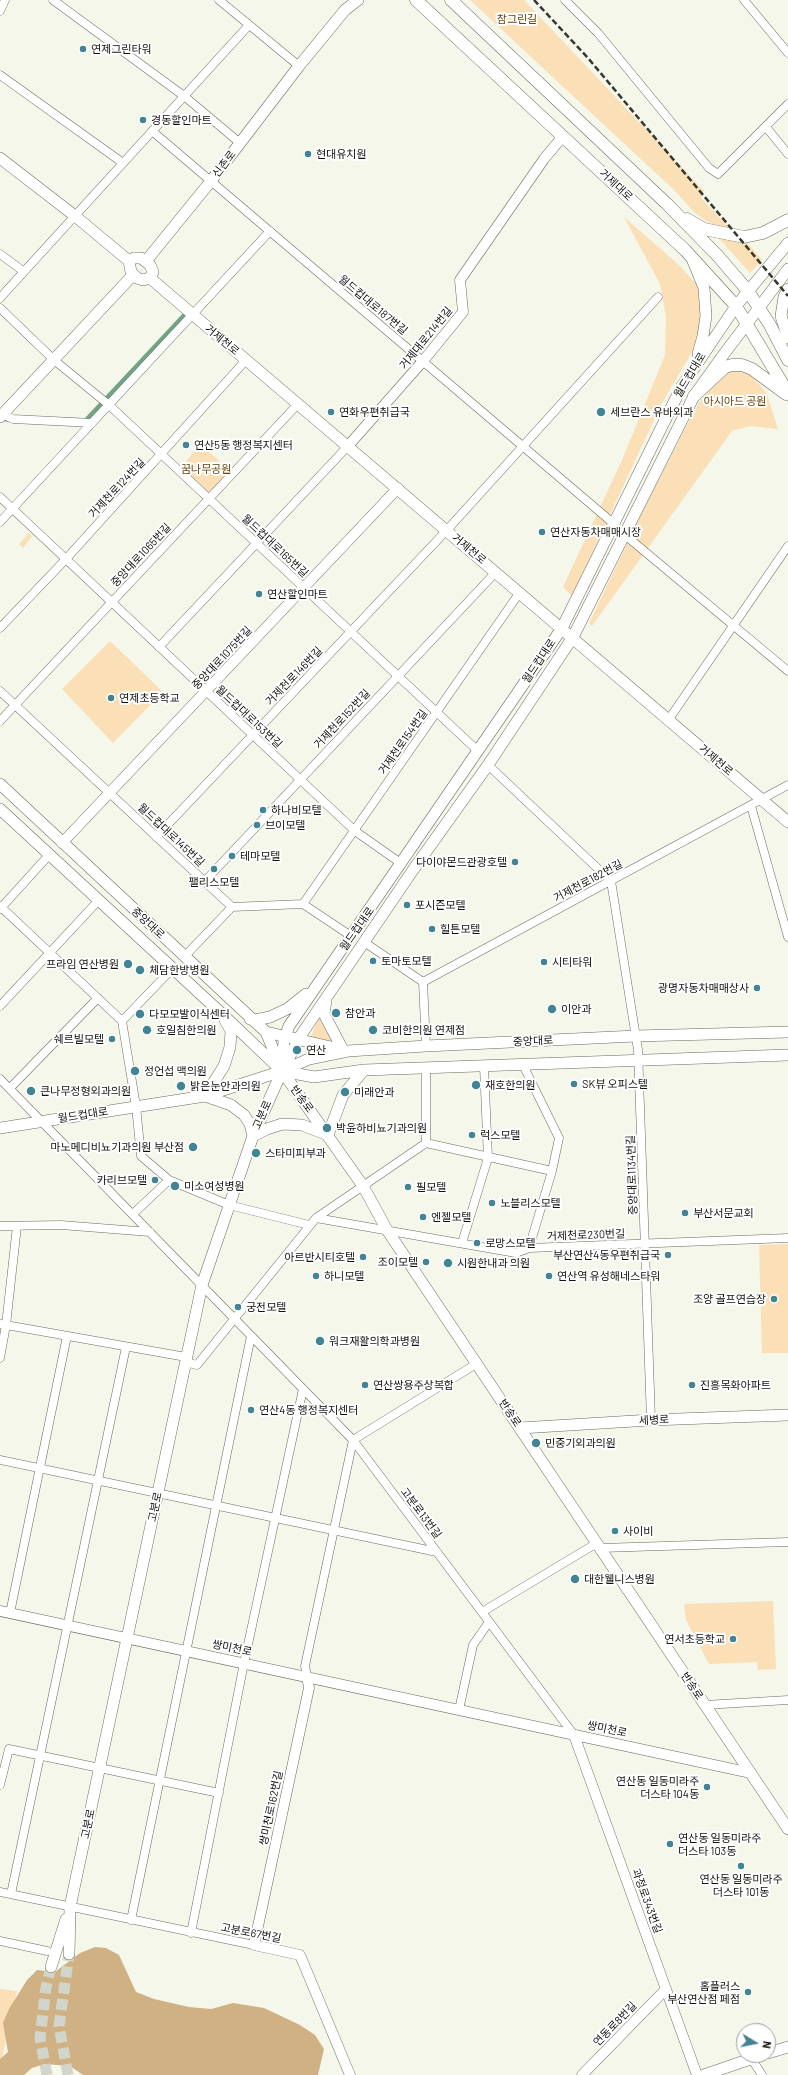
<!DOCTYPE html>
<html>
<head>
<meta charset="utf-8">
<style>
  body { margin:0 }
  #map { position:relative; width:788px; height:2075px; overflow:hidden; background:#f4f7ea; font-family:Barlow,sans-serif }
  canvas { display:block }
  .north { position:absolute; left:736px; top:2023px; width:40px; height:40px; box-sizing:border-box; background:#fff; border:1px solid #a0a19f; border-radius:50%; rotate:100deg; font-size:11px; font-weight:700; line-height:16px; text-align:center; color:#12130f }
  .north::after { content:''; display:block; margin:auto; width:14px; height:18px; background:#418494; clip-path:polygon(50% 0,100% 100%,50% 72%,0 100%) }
</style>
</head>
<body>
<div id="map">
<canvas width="788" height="2075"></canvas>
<div class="north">N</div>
</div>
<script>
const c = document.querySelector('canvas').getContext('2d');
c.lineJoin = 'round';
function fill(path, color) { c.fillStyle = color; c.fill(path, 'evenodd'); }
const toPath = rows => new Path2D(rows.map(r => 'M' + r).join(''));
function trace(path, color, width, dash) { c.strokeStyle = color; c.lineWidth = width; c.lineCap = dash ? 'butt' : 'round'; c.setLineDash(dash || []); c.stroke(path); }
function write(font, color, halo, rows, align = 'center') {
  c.font = font + ' Barlow,"Noto Sans KR",sans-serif'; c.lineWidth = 4; c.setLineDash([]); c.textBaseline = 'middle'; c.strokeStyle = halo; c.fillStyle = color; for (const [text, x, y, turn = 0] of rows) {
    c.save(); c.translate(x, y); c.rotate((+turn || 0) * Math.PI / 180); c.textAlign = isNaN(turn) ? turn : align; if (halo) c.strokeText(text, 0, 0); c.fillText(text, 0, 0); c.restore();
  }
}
fill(toPath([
  [470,0,524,0,704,191,701,198,730,229,717,227,703,219,694,212,675,191],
  [624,217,679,265,698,286,703,316,695,347,662,403,572,596,563,587,622,460,665,355,666,317,660,284],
  [717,236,745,240,762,260,750,273],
  [735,368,748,371,767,394,778,429,750,426,732,431,592,626,589,623,638,521,691,417,705,393,724,372],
  [200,444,231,471,209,494,181,468],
  [29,533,32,536,23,548,19,544],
  [110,641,163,692,113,743,62,689],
  [318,1019,322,1019,332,1041,311,1037],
  [788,1244,788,1353,762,1353,759,1245],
  [773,1601,776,1669,758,1670,757,1662,709,1664,686,1620,684,1604],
  [0,1989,17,1991,0,2067]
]), '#fadfb7');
fill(toPath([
  [95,1947,106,1948,119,1955,136,1992,154,1999,189,2007,211,2009,233,2003,264,2008,300,2025,315,2035,324,2049,318,2075,83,2075,70,2066,45,2064,32,2068,24,2075,0,2075,0,2059,8,2052,3,2023,9,2009,27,1980,37,1970,55,1972,80,1953]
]), '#d0b183');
fill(toPath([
  [186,310,193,317,95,424,28,424,2,421,0,423,0,417,85,418]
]), '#71a484');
trace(toPath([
  [47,2075,40,2038,46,1987,51,1967],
  [68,2075,59,2026,69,1954]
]), '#d2d5c9', 11, [11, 5.5]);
const minor = toPath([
  [53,0,184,96,240,143],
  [219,0,299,66],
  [565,0,598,33,709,168,718,174,788,104],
  [744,0,788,53],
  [0,11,5,0],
  [0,75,123,163],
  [766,127,788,154],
  [152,131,613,523],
  [0,254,23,271],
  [0,298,249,25],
  [0,308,54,360,109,405,478,751],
  [0,413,13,419,92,423],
  [0,497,355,831,402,864],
  [0,522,270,231],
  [625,535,788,671],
  [0,628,66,559,246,360],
  [159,647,348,446],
  [0,691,232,907,303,904,351,936],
  [669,719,788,546],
  [0,721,298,404],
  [488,765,611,881,638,1050,651,1420],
  [751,806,788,937],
  [156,837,447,530,658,297],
  [204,882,496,572],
  [303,904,520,592],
  [0,906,122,1021,136,1106,141,1156,169,1180,229,1205,309,1225],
  [0,909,49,855],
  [364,942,423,982,426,1046],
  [184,957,232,907],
  [423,982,788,785],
  [0,1006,98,901],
  [122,1021,172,969],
  [523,1065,559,1138,552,1171,529,1248],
  [426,1069,426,1143],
  [0,1079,353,1440,574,1735],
  [10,1088,98,998],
  [426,1143,552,1171],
  [133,1214,169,1180],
  [316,1218,516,1253,529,1248,788,1238],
  [0,1226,61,1225,150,1232],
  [462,1243,488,1158,484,1066],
  [0,1324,186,1357],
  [0,1358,6,1325,17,1226],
  [185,1362,197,1365,316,1218,426,1143],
  [353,1440,476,1364],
  [0,1460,437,1552],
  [601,1548,788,1542],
  [482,1612,597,1543],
  [10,1613,67,1336],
  [307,1676,305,1666,353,1440],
  [705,1705,788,1700],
  [459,1710,473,1645,489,1622],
  [0,1785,9,1749,219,1793],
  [0,1892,254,1945],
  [11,1894,126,1347],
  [131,1920,251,1336],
  [191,1933,244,1663,303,1389],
  [0,1941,47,1951],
  [751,2058,762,2075]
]);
const tertiary = toPath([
  [348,446,423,361,463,312,460,280,544,159,563,136],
  [62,843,398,488],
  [0,1611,751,1773],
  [307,1676,309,1688,254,1945,300,1955,350,2075],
  [574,1735,697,2075],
  [582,2075,666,1989]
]);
const secondary = toPath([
  [0,158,75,216,129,261],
  [134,258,141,258,150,265,153,272,150,278,143,280,137,278,131,272,129,261,134,258],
  [146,261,211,181,299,66,345,10,358,0],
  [693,261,704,288,706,316,703,336,698,354],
  [150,278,788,822],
  [788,289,784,297,781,316,788,338],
  [0,417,133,275],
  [0,784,266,1032,282,1071,363,1186,387,1230,788,1829],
  [0,809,221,1013,282,1071,314,1077,364,1070,788,1055],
  [326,1000,324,1014,343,1050],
  [250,1019,255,1020,270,1017,287,1009,306,994],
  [266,1032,344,1050],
  [282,1067,284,1041,289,1026,562,628,682,386,736,306,788,243],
  [205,1096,224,1066,230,1047,231,1031,225,1020],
  [205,1096,231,1105,244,1115,250,1124,253,1136],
  [0,1128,205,1096,282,1071,309,1059,348,1051,426,1046,636,1036,788,1032],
  [253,1136,267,1129,282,1124,302,1125,328,1135,343,1095,364,1070],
  [520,1428,651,1420,788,1415],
  [69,1954,70,1907,202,1285,253,1136,282,1071,301,1035,413,870,488,765,573,637,694,396,724,354,788,269],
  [51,1967,66,1919],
  [768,2053,788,2047],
  [704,2075,762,2055]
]);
const primary = toPath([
  [416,0,685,250,736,306,788,393],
  [451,0,667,204,717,255,748,291,770,325,788,360],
  [687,219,704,229,744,237,763,233,788,220],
  [694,396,725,367,732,365,742,365,752,369,786,394]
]);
trace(minor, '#696b60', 9);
trace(tertiary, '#696b60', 11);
trace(secondary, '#696b60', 12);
trace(primary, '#696b60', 13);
trace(minor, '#fff', 8);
trace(tertiary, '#fff', 10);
trace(secondary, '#fff', 11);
trace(primary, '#fff', 12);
trace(toPath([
  [534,0,588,58,788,296]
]), '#353731', 2.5, [6, 3]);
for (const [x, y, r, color] of [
  [83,49,4,"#418494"],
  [143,120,4,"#418494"],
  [308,154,4,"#418494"],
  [331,412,4,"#418494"],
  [601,412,5,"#418494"],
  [186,445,4,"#418494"],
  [542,532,4,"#418494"],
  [259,594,4,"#418494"],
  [111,698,4,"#418494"],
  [263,810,4,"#418494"],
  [257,825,4,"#418494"],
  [232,856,4,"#418494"],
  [515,862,4,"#418494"],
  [214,869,4,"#418494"],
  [407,905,4,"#418494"],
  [432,929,4,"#418494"],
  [373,961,4,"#418494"],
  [544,962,4,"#418494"],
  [128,964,5,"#418494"],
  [140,970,5,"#418494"],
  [757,988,4,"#418494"],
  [552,1009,5,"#418494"],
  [336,1013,5,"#418494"],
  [140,1014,5,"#418494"],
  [147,1030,5,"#418494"],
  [373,1030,5,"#418494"],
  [112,1039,4,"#418494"],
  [297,1050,5,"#418494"],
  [135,1071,5,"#418494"],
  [574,1084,4,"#418494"],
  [476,1085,5,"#418494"],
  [181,1086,5,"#418494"],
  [31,1091,5,"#418494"],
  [345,1092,5,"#418494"],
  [327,1128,5,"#418494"],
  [472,1135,4,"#418494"],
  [193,1147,5,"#418494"],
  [256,1153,5,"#418494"],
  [155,1180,4,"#418494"],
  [175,1186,5,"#418494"],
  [408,1187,4,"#418494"],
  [492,1203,4,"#418494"],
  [685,1213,4,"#418494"],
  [423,1217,4,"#418494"],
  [477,1243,4,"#418494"],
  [668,1255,4,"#418494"],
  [363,1257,4,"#418494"],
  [426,1262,4,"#418494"],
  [448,1263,5,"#418494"],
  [316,1276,4,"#418494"],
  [549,1276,4,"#418494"],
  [774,1299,4,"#418494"],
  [238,1307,4,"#418494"],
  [320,1341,5,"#418494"],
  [365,1385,4,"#418494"],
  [692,1385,4,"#418494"],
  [251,1410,4,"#418494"],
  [536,1443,5,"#418494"],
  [615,1531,4,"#418494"],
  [575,1579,5,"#418494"],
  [733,1639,4,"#418494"],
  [707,1787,4,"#418494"],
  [670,1844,4,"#418494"],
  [741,1866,4,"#418494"],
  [748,1992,4,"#418494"]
]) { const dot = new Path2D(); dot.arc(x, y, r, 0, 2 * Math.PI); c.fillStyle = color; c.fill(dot); trace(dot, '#fff', 1.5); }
write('11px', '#65460c', '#fff', [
  ["참그린길",517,19],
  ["아시아드 공원",735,401],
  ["꿈나무공원",206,469]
]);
write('11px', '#12130f', '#fff', [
  ["연제그린타워",91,49],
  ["경동할인마트",151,120],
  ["현대유치원",316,154],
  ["연화우편취급국",339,412],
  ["세브란스 유바외과",610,412],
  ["연산5동 행정복지센터",194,445],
  ["연산자동차매매시장",550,532],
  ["연산할인마트",267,594],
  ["연제초등학교",119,698],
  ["하나비모텔",271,810],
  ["브이모텔",265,825],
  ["테마모텔",240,856],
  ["다이야몬드관광호텔",507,862,"right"],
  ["팰리스모텔",214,882,"center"],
  ["포시즌모텔",415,905],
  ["힐튼모텔",440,929],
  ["토마토모텔",381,961],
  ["시티타워",552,962],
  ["프라임 연산병원",119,964,"right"],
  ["체담한방병원",149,970],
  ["광명자동차매매상사",749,988,"right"],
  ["이안과",561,1009],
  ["참안과",345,1013],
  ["다모모발이식센터",149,1014],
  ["호일침한의원",156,1030],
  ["코비한의원 연제점",382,1030],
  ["쉐르빌모텔",104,1039,"right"],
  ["연산",306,1050],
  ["정언섭 맥의원",144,1071],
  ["SK뷰 오피스텔",582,1084],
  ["재호한의원",485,1085],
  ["밝은눈안과의원",190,1086],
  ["큰나무정형외과의원",40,1091],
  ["미래안과",354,1092],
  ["박윤하비뇨기과의원",336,1128],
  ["럭스모텔",480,1135],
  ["마노메디비뇨기과의원 부산점",184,1147,"right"],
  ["스타미피부과",265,1153],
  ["카리브모텔",147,1180,"right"],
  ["미소여성병원",184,1186],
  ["필모텔",416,1187],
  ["노블리스모텔",500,1203],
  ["부산서문교회",693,1213],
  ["엔젤모텔",431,1217],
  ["로망스모텔",485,1243],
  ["부산연산4동우편취급국",660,1255,"right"],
  ["아르반시티호텔",355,1257,"right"],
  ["조이모텔",418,1262,"right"],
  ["시원한내과 의원",457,1263],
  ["하니모텔",324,1276],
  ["연산역 유성해네스타워",557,1276],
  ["조양 골프연습장",766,1299,"right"],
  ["궁전모텔",246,1307],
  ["워크재활의학과병원",329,1341],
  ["연산쌍용주상복합",373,1385],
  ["진흥목화아파트",700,1385],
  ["연산4동 행정복지센터",259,1410],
  ["민중기외과의원",545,1443],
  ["사이비",623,1531],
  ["대한웰니스병원",584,1579],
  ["연서초등학교",725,1639,"right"],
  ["연산동 일동미라주",699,1781,"right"],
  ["더스타 104동",699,1794,"right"],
  ["연산동 일동미라주",678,1838],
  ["더스타 103동",678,1851],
  ["연산동 일동미라주",741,1879,"center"],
  ["더스타 101동",741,1892,"center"],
  ["홈플러스",740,1986,"right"],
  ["부산연산점 페점",740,1999,"right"]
], 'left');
write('11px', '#12130f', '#fff', [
  ["신촌로",224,164,-53],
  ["거제대로",616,185,43],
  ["월드컵대로187번길",373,305,40],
  ["거제대로214번길",426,338,-51],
  ["거제천로",222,340,40],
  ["월드컵대로",690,375,-59],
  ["거제천로124번길",117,488,-47],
  ["월드컵대로165번길",275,546,43],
  ["거제천로",469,549,40],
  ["중앙대로1065번길",141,555,-47],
  ["중앙대로1075번길",222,658,-47],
  ["월드컵대로",539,661,-56],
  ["거제천로146번길",294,676,-46],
  ["월드컵대로153번길",249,717,43],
  ["거제천로152번길",342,719,-47],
  ["거제천로154번길",403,742,-55],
  ["거제천로",716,760,41],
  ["월드컵대로145번길",171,835,43],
  ["거제천로182번길",588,881,-28],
  ["중앙대로",148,923,43],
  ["월드컵대로",357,929,-55],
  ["중앙대로",533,1041,-3],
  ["반송로",302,1099,53],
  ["월드컵대로",83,1115,-9],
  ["고분로",262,1115,-66],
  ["중앙대로1134번길",632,1175,-92],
  ["거제천로230번길",586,1235,-2],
  ["반송로",510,1413,56],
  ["세병로",654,1420,-3],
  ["고분로",155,1507,-78],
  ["고분로13번길",421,1513,53],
  ["쌍미천로",232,1648,12],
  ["반송로",692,1686,56],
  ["쌍미천로",607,1729,12],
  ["쌍미천로162번길",271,1808,-78],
  ["고분로",88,1824,-78],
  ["과정로343번길",647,1901,70],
  ["고분로67번길",251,1933,11],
  ["연동로8번길",615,2024,-46]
]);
</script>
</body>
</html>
